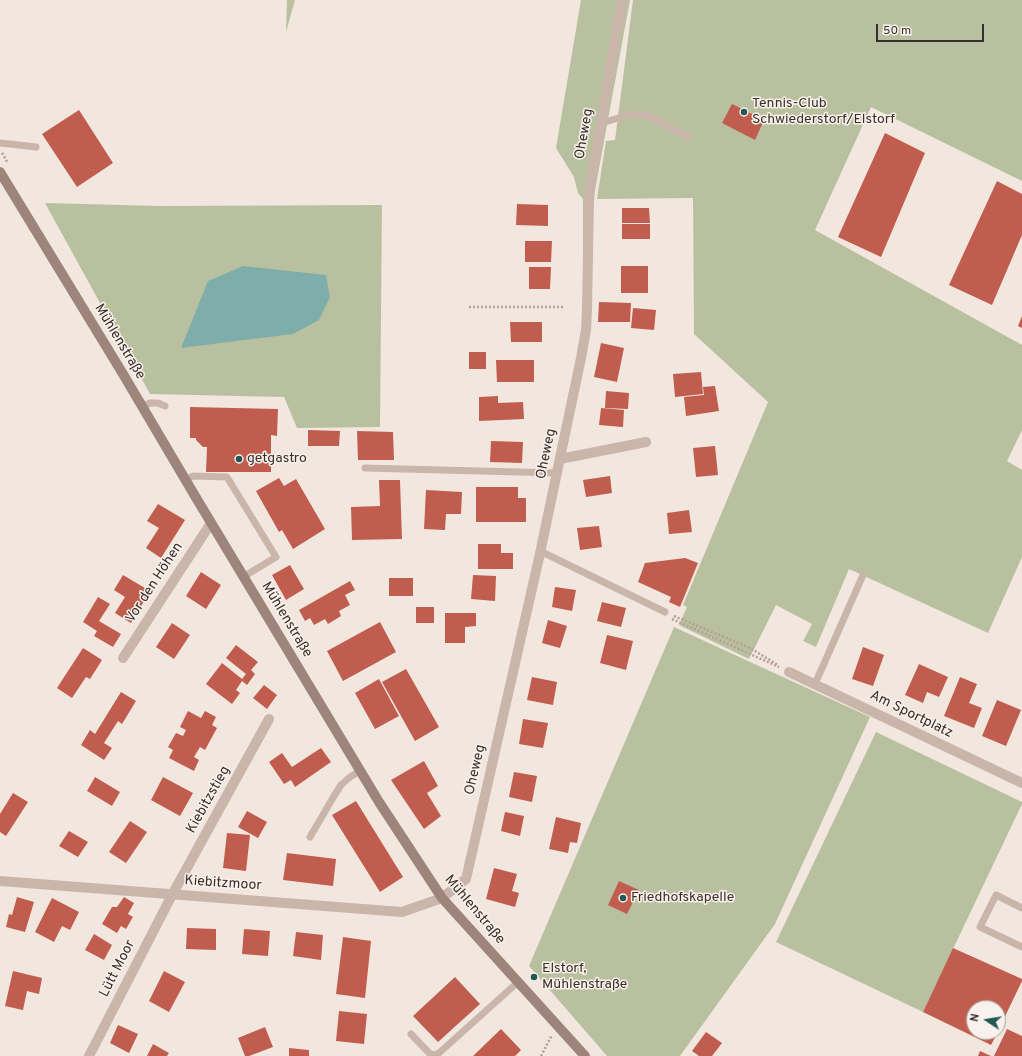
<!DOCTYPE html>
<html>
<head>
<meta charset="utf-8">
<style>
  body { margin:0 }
  #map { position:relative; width:1022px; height:1056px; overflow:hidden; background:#f2e7df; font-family:Overpass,sans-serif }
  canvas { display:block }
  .north { position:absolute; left:966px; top:1000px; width:40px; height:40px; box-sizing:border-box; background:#f9f1eb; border:1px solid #aca39e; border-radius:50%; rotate:282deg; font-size:11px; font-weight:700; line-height:16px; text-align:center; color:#382d2a }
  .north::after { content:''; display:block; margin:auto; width:14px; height:18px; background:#215755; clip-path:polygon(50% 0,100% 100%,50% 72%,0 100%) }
  .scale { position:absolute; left:876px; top:24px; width:108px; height:18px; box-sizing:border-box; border:2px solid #382d2a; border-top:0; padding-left:5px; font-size:12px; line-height:14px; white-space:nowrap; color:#382d2a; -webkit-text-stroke:3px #f9f1eb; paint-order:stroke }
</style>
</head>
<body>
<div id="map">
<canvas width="1022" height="1056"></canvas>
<div class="north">N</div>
<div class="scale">50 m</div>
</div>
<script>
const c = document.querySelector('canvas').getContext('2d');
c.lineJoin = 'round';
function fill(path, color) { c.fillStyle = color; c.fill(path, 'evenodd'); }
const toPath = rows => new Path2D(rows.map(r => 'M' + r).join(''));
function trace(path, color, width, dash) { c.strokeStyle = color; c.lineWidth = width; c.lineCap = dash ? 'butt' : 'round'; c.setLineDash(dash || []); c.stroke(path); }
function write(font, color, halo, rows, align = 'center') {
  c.font = font + ' Overpass,sans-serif'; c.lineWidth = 3; c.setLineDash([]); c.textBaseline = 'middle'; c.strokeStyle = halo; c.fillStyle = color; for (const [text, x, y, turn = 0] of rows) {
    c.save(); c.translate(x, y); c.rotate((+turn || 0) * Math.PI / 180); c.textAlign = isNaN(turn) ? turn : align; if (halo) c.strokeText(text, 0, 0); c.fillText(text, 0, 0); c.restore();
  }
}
fill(toPath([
  [287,0,295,0,286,32],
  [581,0,630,0,589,223,583,309,583,199,578,193,574,177,556,148],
  [633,0,1022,0,1022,181,871,107,815,230,1022,345,1022,430,1007,461,1022,470,1022,557,988,633,849,569,816,647,803,641,812,624,776,605,749,659,679,625,687,607,683,605,768,402,694,334,693,198,597,199,606,141,615,140],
  [45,203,160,206,382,205,380,427,297,428,284,397,150,394],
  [674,627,870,717,775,924,680,1056,607,1056,529,966],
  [876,732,1022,802,1022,804,923,1012,776,942]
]), '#b9c09f');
fill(toPath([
  [243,266,326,275,330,297,319,320,293,334,181,348,208,281]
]), '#7faeaa');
fill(toPath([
  [732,104,764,120,755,140,722,123],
  [79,110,113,163,77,187,42,134],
  [885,133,925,153,881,257,838,237],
  [997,181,1022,194,1022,235,992,305,949,285],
  [517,204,548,205,548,226,516,225],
  [622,208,649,208,650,223,622,223],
  [622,224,650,224,650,239,622,239],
  [525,241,552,241,551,262,525,262],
  [621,266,648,266,648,293,621,293],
  [529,267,551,267,550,289,529,289],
  [599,302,631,303,630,322,598,322],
  [633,308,656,310,654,330,631,328],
  [1022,316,1022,328,1018,326],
  [510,322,542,322,542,342,511,342],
  [601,343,624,348,617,382,594,377],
  [469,352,486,352,486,369,469,369],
  [496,360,534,360,534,382,497,382],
  [701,372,703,394,675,397,673,374],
  [715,386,719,411,686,416,684,397,704,395,703,387],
  [606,391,629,393,628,409,605,408],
  [498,396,498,403,523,402,524,419,479,421,479,397],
  [190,407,278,409,277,436,271,435,271,472,206,472,207,447,203,447,196,440,196,438,190,438],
  [601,408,624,410,623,427,599,425],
  [308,430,340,431,339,446,308,446],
  [357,431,393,432,394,460,358,460],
  [491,441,523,442,522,463,490,462],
  [715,446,718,475,696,477,693,448],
  [610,476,612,493,586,497,583,480],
  [279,478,284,486,296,479,325,529,293,549,282,530,279,532,256,491],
  [379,480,400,480,402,539,352,540,351,507,380,506],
  [476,487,518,487,518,498,526,498,526,522,476,522],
  [426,490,462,492,461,514,446,514,445,530,424,529],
  [158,504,185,520,161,558,146,548,159,528,147,521],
  [689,510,692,532,669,534,667,513],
  [599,526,602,547,580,550,577,528],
  [478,544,501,544,501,553,513,553,513,569,478,569],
  [685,558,698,563,680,607,669,602,671,597,638,582,645,563],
  [290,565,304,589,286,600,272,575],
  [201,572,221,585,206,609,186,596],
  [123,575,150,591,131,623,115,613,125,597,114,590],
  [473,575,496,576,495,601,471,599],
  [389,578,413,578,413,596,389,596],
  [350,581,355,590,345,595,350,605,339,611,341,616,328,624,325,619,314,625,310,618,305,621,299,610],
  [555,587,576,590,572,611,552,607],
  [98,597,110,604,99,621,121,634,113,647,94,636,97,631,83,622],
  [602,602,626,608,621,627,597,621],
  [416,607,434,607,434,623,416,623],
  [445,613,476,613,476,626,465,627,465,643,445,643],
  [548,620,567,626,560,648,542,643],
  [380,622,396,652,343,681,327,651],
  [172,623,190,635,174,659,156,647],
  [607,635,633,641,626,670,600,663],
  [236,645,258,662,251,670,255,674,247,685,242,681,236,690,240,693,232,704,206,684,222,663,242,679,246,674,226,658],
  [863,647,884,655,873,686,852,679],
  [83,648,102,660,90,679,86,677,72,698,57,688],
  [919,664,948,677,939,697,927,692,923,703,905,695],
  [406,669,439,727,415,741,382,682],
  [532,677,557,682,553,705,527,700],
  [960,677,977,684,969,703,982,708,974,728,944,716],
  [379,679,399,716,375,729,355,693],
  [264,685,277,695,267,709,253,698],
  [121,692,136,701,122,724,118,721,104,743,112,748,104,760,81,745,90,730,95,734],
  [997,700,1021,710,1006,746,982,736],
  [188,711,201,718,205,711,216,717,212,725,217,728,205,750,200,747,194,757,199,760,194,771,169,758,173,750,168,747,176,733,183,736,186,730,180,727],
  [523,719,548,723,543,748,519,744],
  [321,748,331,762,295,787,291,780,284,784,269,762,282,753,292,767],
  [424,761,438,786,427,793,441,816,424,829,391,780],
  [514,772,537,776,532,802,509,797],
  [95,777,120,792,112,806,87,791],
  [163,777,193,793,180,816,151,800],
  [13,793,28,802,6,836,0,832,0,814],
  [356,801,403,877,380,892,332,815],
  [247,811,267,822,258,838,238,827],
  [505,812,524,816,520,836,501,831],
  [556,817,581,823,577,843,570,842,568,853,549,849],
  [130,821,147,832,126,863,109,852],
  [69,831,88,842,78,857,59,846],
  [227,833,250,835,246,871,223,868],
  [287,853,336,859,333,886,283,880],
  [494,868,517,874,512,891,519,893,515,907,486,899],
  [619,881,639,890,627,914,608,905],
  [17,897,34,902,25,932,6,927,9,914,12,915],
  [124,897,134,903,128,914,133,917,126,929,121,926,117,933,102,924,112,907,117,907],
  [52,898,79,912,70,930,62,926,54,942,35,932],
  [187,928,216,929,216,950,186,949],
  [244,929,270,931,268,956,242,954],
  [296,932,323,935,321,960,293,956],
  [94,934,112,945,104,960,85,950],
  [343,937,371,941,365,998,336,994],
  [953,948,1022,979,1022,981,998,1031,998,1008,974,1008,974,1032,998,1032,991,1045,923,1012],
  [13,971,42,978,39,994,27,991,23,1010,5,1006],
  [164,971,185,982,169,1012,149,1001],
  [455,977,480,1004,438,1042,413,1016],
  [339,1011,367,1014,364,1044,336,1041],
  [118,1025,138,1034,129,1053,110,1043],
  [265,1027,273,1047,249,1056,245,1056,238,1038],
  [501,1029,521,1050,515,1056,473,1056],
  [1007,1029,1022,1036,1022,1056,994,1056],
  [706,1032,722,1043,712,1056,699,1056,692,1051],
  [153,1044,169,1053,167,1056,147,1056],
  [289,1048,309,1050,309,1056,289,1056],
  [980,1051,991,1056,978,1056]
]), '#c05d4e');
trace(toPath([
  [2,153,8,163],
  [469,307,564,307],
  [674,616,750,648,778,665],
  [672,619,779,667],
  [541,1056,552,1035]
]), '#b59f95', 2.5, [2, 2]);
trace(toPath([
  [602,123,628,115,641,114,646,115,688,137],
  [0,143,36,147],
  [142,407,150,403,158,403,165,406],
  [365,468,557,473],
  [186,480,193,476,227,477,276,557,243,577],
  [540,551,665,612],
  [815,684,863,575],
  [310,837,334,796,341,785,350,777,360,771],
  [1022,908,996,895,980,927,1022,947],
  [411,1034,430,1054,434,1055,439,1053,518,982]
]), '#cab5ab', 7);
trace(toPath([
  [560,459,646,442],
  [123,658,211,523],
  [789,672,1022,783],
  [0,881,402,912,442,898,466,879,539,558,581,358,586,330,587,309,589,201,590,186,622,0],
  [89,1056,172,895,269,719]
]), '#cab5ab', 10);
trace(toPath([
  [0,172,123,374,195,496,379,802,442,898,585,1056]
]), '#9d857c', 10);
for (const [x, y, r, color] of [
  [744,112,4,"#215755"],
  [239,459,4,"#215755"],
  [623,898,4,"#215755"],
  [534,977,4,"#215755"]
]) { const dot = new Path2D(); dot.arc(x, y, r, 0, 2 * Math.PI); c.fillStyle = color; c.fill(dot); trace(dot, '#f9f1eb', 1.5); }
write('14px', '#382d2a', '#f9f1eb', [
  ["Tennis-Club",752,104],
  ["Schwiederstorf/Elstorf",752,120],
  ["getgastro",247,459],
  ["Friedhofskapelle",631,898],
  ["Elstorf,",542,969],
  ["Mühlenstraße",542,985]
], 'left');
write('14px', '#382d2a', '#f9f1eb', [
  ["Oheweg",585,134,-80],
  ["Mühlenstraße",119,342,59],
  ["Oheweg",547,454,-78],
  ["Vor den Höhen",155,583,-57],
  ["Mühlenstraße",286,620,59],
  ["Am Sportplatz",911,715,26],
  ["Oheweg",476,770,-77],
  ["Kiebitzstieg",209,800,-61],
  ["Kiebitzmoor",223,884,4],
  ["Mühlenstraße",474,910,50],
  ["Lütt Moor",118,969,-63]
]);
</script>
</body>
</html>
